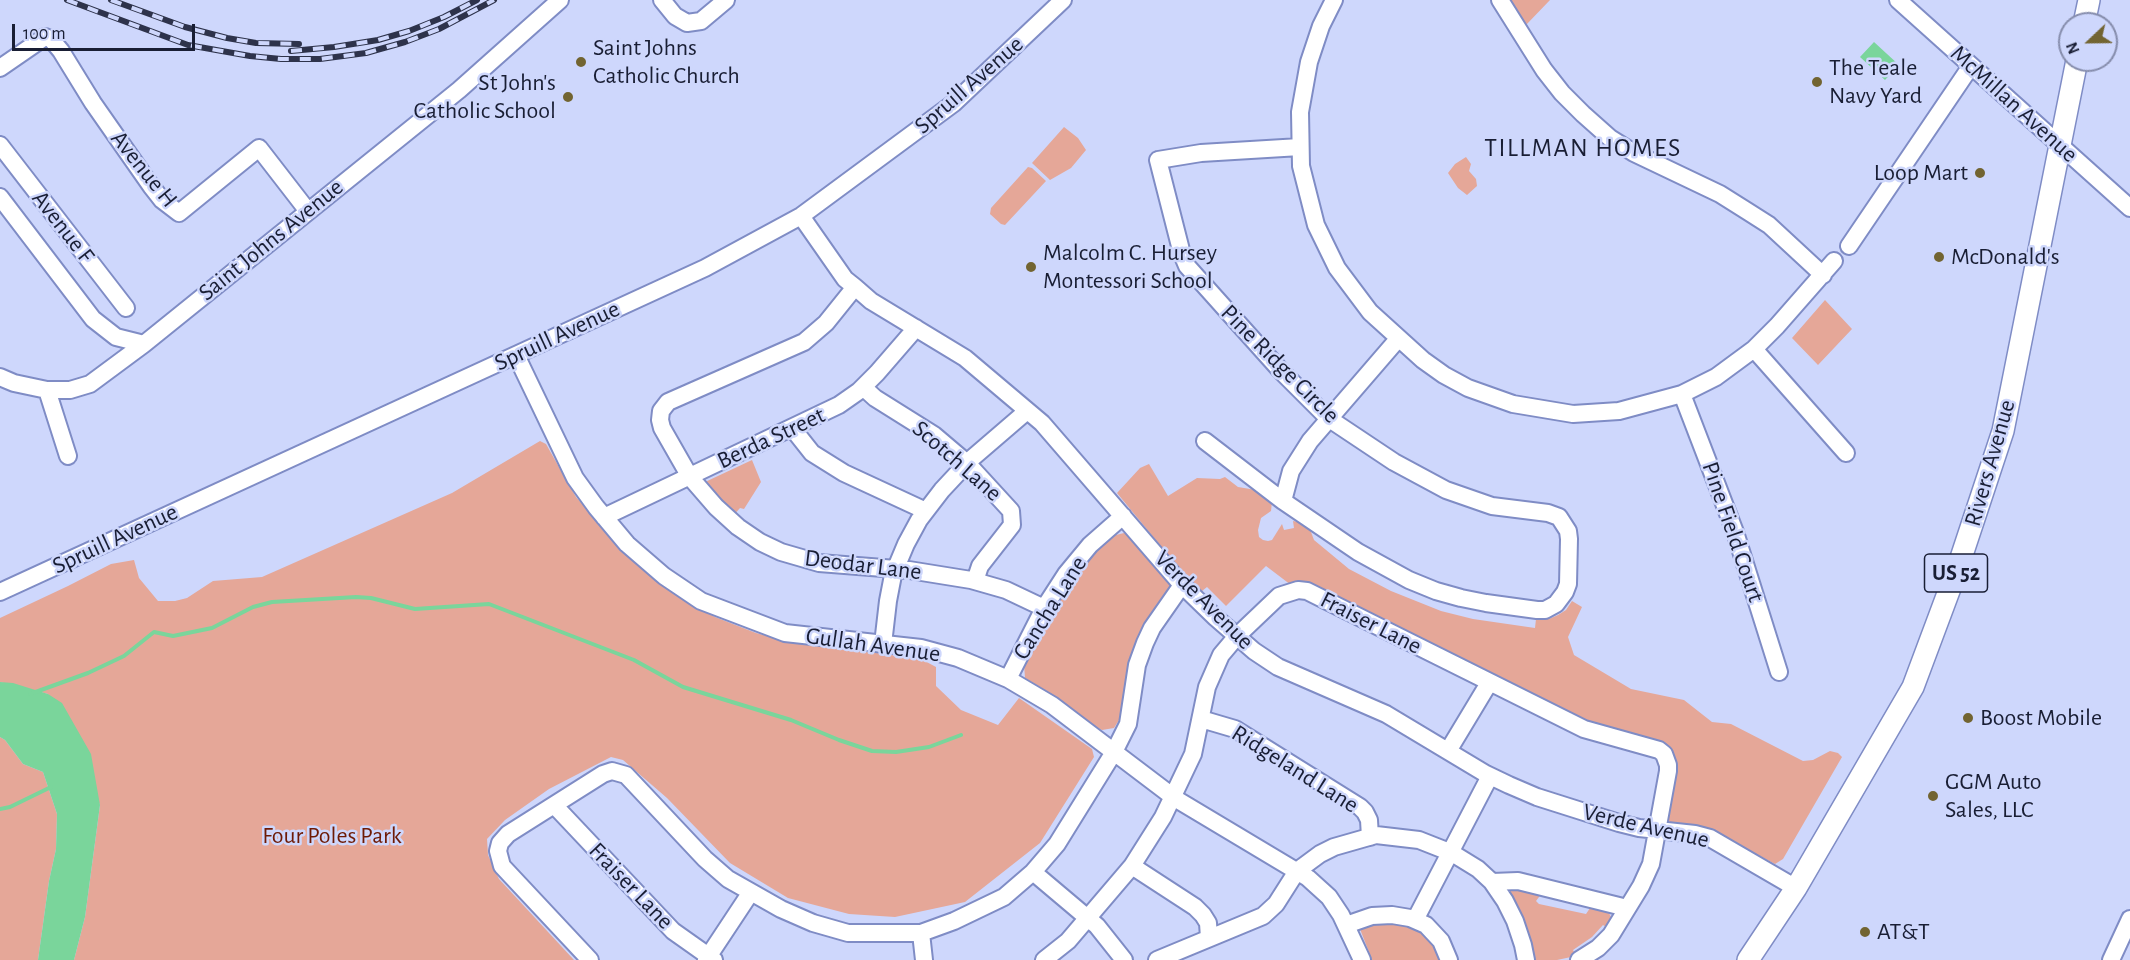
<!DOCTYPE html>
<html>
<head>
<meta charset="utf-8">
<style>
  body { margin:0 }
  #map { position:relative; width:2130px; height:960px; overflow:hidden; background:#ced7fc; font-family:"Alegreya Sans",sans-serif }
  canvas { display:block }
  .north { position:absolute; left:2058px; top:12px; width:60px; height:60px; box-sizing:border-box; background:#ced7fc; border:2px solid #868dac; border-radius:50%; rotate:248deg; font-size:16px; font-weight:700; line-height:24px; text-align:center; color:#191e34 }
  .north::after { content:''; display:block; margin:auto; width:21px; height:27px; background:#726431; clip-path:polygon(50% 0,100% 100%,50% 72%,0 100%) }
  .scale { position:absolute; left:12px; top:24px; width:183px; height:27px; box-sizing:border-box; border:3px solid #191e34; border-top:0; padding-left:8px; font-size:18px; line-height:21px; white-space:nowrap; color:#191e34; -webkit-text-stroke:4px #ced7fc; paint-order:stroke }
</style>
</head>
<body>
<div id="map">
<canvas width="2130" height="960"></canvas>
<div class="north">N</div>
<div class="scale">100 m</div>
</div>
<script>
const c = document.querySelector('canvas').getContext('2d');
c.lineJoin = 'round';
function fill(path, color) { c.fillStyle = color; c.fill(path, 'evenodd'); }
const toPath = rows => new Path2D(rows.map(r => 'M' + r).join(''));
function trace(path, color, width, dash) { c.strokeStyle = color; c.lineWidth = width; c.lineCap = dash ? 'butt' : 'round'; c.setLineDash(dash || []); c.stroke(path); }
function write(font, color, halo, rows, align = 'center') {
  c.font = font + ' "Alegreya Sans",sans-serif'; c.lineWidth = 5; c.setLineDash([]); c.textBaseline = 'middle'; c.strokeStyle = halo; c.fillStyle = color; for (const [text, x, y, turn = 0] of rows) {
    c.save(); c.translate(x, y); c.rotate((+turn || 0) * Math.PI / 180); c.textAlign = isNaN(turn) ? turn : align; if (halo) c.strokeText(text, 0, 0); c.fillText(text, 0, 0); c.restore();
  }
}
fill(toPath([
  [1509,0,1550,0,1526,25],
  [1064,127,1078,138,1086,150,1071,168,1050,180,1032,163],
  [1466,157,1471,164,1469,171,1476,179,1477,186,1467,195,1458,188,1448,173,1455,164],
  [1028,167,1032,168,1046,181,1005,225,1001,224,990,214,991,208],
  [1825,300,1852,329,1818,365,1792,338],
  [540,441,546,444,576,497,635,563,675,594,715,617,756,633,787,641,921,659,936,667,936,686,961,710,998,725,1019,698,1092,749,1094,757,1040,843,965,902,895,917,849,914,788,898,730,863,667,798,623,760,611,757,549,789,505,820,487,839,488,855,499,879,574,960,74,960,85,917,100,805,48,694,0,682,0,618,68,586,111,564,134,560,139,578,158,601,175,601,187,598,213,581,262,577,452,493],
  [752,460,761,482,744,509,740,508,733,516,703,483],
  [1149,464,1168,496,1197,478,1220,479,1225,477,1238,487,1256,490,1272,502,1271,511,1261,518,1258,530,1259,537,1263,540,1268,541,1272,540,1282,524,1284,530,1294,528,1293,521,1308,524,1314,540,1349,569,1391,591,1441,611,1473,619,1535,628,1536,619,1549,619,1558,615,1566,610,1572,601,1582,607,1568,637,1574,655,1631,689,1684,700,1712,722,1731,724,1803,761,1813,760,1830,751,1838,753,1842,757,1783,859,1775,864,1715,832,1666,821,1672,760,1594,730,1291,585,1266,566,1226,606,1207,587,1202,591,1168,555,1117,493,1140,468],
  [1124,533,1131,536,1170,582,1170,589,1130,664,1119,720,1114,728,1102,730,1088,723,1050,693,1025,678,1024,664,1054,608,1077,573,1102,546,1116,535],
  [0,737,5,740,23,764,43,772,57,814,56,849,49,881,38,960,0,960],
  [1518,887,1542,893,1536,901,1539,904,1586,914,1592,905,1607,909,1611,917,1606,927,1603,925,1592,937,1573,950,1575,954,1571,957,1557,960,1534,960,1509,894,1511,889],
  [1380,918,1413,923,1435,943,1443,960,1372,960,1360,929]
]), '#e5a798');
fill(toPath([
  [1874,42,1899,65,1885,80,1860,57],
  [0,682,13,683,48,694,62,703,91,754,100,805,85,917,74,960,38,960,49,881,56,849,57,814,43,772,23,764,5,740,0,737]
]), '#7ad59b');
trace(toPath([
  [30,694,88,673,124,656,154,632,173,636,212,628,253,607,272,602,356,597,371,598,415,609,489,604,634,660,683,687,791,720,839,740,872,751,896,752,929,747,961,735],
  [0,809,10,807,51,787]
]), '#7ad59b', 4);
const minor = toPath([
  [662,0,675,16,687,23,701,21,726,0],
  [1334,0,1321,26,1309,62,1300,112,1301,166,1316,225,1337,268,1370,312,1423,360,1444,375,1468,388,1513,404,1573,414,1619,411,1682,394,1716,377,1754,349,1777,326,1834,261],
  [1500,0,1544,70,1562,93,1583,114,1610,138,1634,153,1720,194,1747,211,1769,225,1823,275],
  [1898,0,2130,208],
  [0,68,45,37,51,39,61,51,93,103,151,186,162,200,179,213,259,148,307,210],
  [0,145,126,308],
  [0,197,93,319,116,337,144,344,459,90,560,0],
  [801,216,845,279,855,287,871,301,965,358,1042,423,1182,585,1216,618,1254,651,1278,667,1386,714,1486,774,1509,785,1537,797,1619,823,1639,828,1695,834,1710,838,1796,888],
  [1849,246,1971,66],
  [855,287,826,323,804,342,668,402,661,411,660,420,662,428,690,477,716,507,738,527,760,542,781,552,819,563,909,570,971,580,1006,590,1044,608],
  [1754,349,1846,453],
  [516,355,575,478,596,507,627,544,664,576,701,601,785,633,921,648,958,658,1008,679,1052,705,1176,799,1308,878,1329,897,1341,915,1362,960],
  [0,377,14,383,47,390,70,390,90,384,144,344],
  [863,387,875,398,934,435,967,463,1011,511,1012,525,980,566,975,581],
  [47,390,68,456],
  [1682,394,1735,532,1779,672],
  [793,429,812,453,844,473,926,511],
  [1205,441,1283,501,1358,552,1409,580,1436,591,1461,598,1486,603,1537,610,1545,610,1556,604,1565,592,1568,584,1569,539,1568,531,1559,517,1548,513,1492,506,1446,490,1394,462,1328,418,1281,371,1187,266,1182,254,1158,160,1201,153,1300,147],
  [1283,501,1291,471,1310,441,1398,339],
  [604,517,839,405,859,391,877,373,916,328],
  [0,592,705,268,801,216,954,103,1063,0],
  [883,644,888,601,893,575,906,544,919,520,942,490,970,460,1027,411],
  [1008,679,1044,608,1066,574,1090,545,1123,516],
  [1201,719,1235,729,1360,807,1365,812,1369,820,1370,837],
  [1448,751,1489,683],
  [554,805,673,931,714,960],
  [1132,866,1195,907,1203,915,1208,923,1209,938],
  [1033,872,1097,926,1124,960],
  [1492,882,1518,881,1627,908],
  [1415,920,1490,776],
  [1346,925,1372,916,1392,915,1410,918,1426,925,1441,941,1449,960],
  [921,933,924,960],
  [590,960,502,866,498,851,500,843,508,834,603,774,612,771,626,775,705,859,728,879,781,909,813,923,848,933,921,933,954,921,1004,897,1033,872,1057,844,1114,752,1128,724,1137,665,1145,643,1152,628,1182,585],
  [706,960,751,892],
  [1044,960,1068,941,1132,866,1163,817,1193,754,1207,687,1221,655,1237,636,1279,596,1298,590,1307,591,1584,729,1659,750,1664,754,1668,765,1668,771,1651,864,1641,886,1611,935,1598,948,1579,960],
  [1157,960,1263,916,1276,904,1297,871,1320,854,1334,847,1376,835,1419,840,1452,853,1478,869,1492,882,1505,901,1515,921,1523,945,1526,960],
  [2111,960,2130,919]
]);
const major = toPath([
  [2084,24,2089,0],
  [1748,960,1796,888,1913,687,1959,564,2003,431,2077,60]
]);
trace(minor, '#7f8cc5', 20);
trace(major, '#7f8cc5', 24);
trace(minor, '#fff', 16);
trace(major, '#fff', 21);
const rail = toPath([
  [67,0,188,45,250,56,281,59,320,59,366,53,405,42,439,29,494,0],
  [111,0,185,27,227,38,256,43,299,44],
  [291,51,334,47,378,40,409,31,444,17,477,0]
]);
trace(rail, '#2e334b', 6);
trace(rail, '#ced7fc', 4, [11]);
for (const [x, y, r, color] of [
  [581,62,6,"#726431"],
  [1817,82,6,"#726431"],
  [568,97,6,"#726431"],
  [1980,173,6,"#726431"],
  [1939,257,6,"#726431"],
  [1031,267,6,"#726431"],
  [1968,718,6,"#726431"],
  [1933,796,6,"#726431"],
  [1865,932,6,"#726431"]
]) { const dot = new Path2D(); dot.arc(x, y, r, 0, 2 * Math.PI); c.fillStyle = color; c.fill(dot); trace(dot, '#ced7fc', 2); }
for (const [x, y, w] of [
  [1956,573,63]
]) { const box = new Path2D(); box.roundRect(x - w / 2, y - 19, w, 38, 4.5); c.fillStyle = '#ced7fc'; c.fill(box); trace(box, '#191e34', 1.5); }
write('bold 22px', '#191e34', null, [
  ["US 52",1956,573]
]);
write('24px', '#191e34', '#ced7fc', [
  ["Saint Johns",593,48],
  ["Catholic Church",593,76],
  ["The Teale",1829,68],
  ["Navy Yard",1829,96],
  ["St John's",556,83,"right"],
  ["Catholic School",556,111,"right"],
  ["Loop Mart",1968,173,"right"],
  ["Malcolm C. Hursey",1043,253],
  ["Montessori School",1043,281],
  ["McDonald's",1951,257],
  ["Boost Mobile",1980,718],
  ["GGM Auto",1945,782],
  ["Sales, LLC",1945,810],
  ["AT&T",1877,932]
], 'left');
write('24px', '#191e34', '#ced7fc', [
  ["Spruill Avenue",969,85,-41],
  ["McMillan Avenue",2014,104,42],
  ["Avenue H",144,169,51],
  ["Avenue F",63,227,52],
  ["Saint Johns Avenue",271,240,-39],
  ["Spruill Avenue",557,336,-25],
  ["Pine Ridge Circle",1280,364,45],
  ["Berda Street",771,438,-25],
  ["Scotch Lane",957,461,41],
  ["Rivers Avenue",1990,463,-74],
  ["Pine Field Court",1733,532,71],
  ["Spruill Avenue",115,539,-25],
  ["Deodar Lane",863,565,7],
  ["Verde Avenue",1204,600,45],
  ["Cancha Lane",1050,608,-58],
  ["Fraiser Lane",1371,623,27],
  ["Gullah Avenue",873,645,8],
  ["Ridgeland Lane",1295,769,32],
  ["Verde Avenue",1646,826,13],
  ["Fraiser Lane",631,886,46]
]);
write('24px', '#6e1a05', '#ced7fc', [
  ["Four Poles Park",332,836]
]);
c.letterSpacing = '1.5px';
write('26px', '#191e34', '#ced7fc', [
  ["TILLMAN HOMES",1583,148]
]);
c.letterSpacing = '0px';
</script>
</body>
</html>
